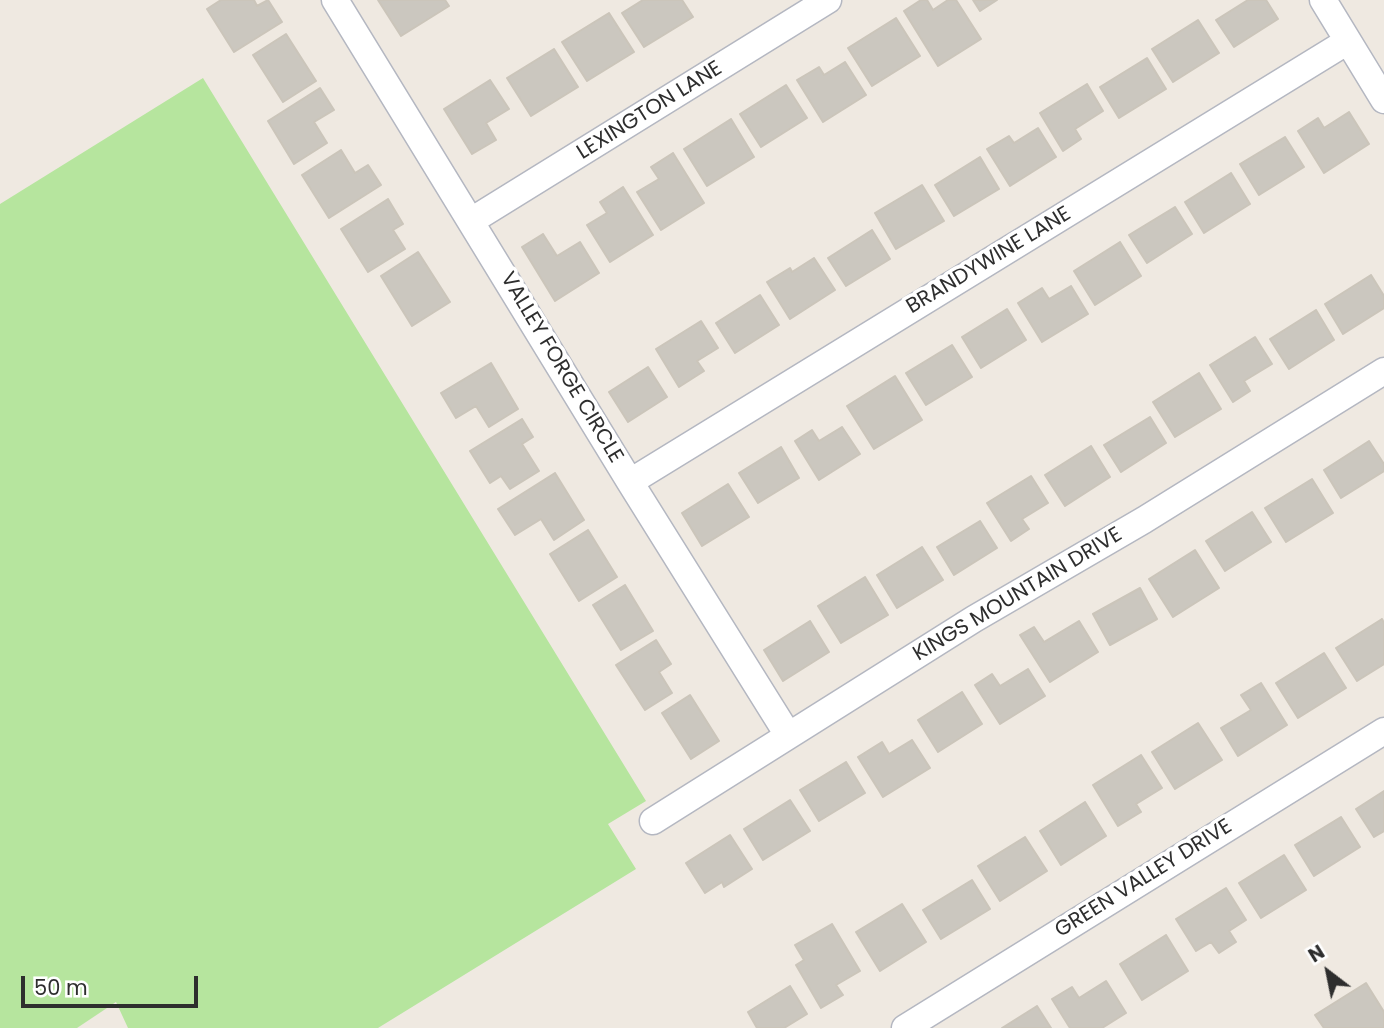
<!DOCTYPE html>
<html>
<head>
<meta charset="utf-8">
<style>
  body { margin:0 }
  #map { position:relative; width:1384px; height:1028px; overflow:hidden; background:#efe9e1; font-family:Poppins,sans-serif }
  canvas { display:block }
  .north { position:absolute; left:1293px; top:937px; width:70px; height:70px; -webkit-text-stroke:5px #fff; paint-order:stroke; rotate:328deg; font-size:19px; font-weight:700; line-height:28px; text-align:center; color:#2e2e2e }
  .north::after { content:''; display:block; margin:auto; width:24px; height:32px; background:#2e2e2e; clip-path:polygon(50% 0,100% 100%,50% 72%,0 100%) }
  .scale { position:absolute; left:21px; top:976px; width:177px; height:32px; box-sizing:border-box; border:4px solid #2e2e2e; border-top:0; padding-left:9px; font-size:21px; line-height:24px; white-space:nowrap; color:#2e2e2e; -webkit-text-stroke:5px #fff; paint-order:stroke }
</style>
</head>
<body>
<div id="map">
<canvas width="1384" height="1028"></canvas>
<div class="north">N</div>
<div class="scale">50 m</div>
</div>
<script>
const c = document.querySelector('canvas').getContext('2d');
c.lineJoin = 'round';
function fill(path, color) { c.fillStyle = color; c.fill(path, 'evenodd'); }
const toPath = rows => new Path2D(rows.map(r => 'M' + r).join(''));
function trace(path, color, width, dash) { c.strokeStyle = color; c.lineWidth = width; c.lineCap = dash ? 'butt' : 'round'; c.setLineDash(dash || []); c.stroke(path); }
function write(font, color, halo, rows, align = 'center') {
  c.font = font + ' Poppins,sans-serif'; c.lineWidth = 7; c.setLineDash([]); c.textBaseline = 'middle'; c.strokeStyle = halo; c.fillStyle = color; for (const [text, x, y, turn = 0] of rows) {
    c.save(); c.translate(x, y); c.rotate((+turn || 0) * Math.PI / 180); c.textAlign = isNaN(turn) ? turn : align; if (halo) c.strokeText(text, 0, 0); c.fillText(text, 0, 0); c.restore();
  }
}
fill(toPath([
  [203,78,646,801,608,824,636,869,378,1028,128,1028,116,1002,77,1028,0,1028,0,204]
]), '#b6e59e');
const building = toPath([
  [221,0,254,0,257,6,268,0,282,22,234,52,207,9,221,0],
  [378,0,445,0,449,6,401,36,378,0],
  [643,0,682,0,693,17,644,47,622,13,643,0],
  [921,0,927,0,933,10,948,0,956,0,981,39,938,66,904,11,921,0],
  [973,0,997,0,980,11,973,0],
  [1248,0,1266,0,1278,19,1234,47,1216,20,1248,0],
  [609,13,634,52,587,81,562,42,609,13],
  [896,18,920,56,872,86,848,48,896,18],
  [1198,20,1219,53,1173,82,1152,49,1198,20],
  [286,34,316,81,283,102,253,55,286,34],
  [554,49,578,87,531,116,507,78,554,49],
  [1147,58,1166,89,1119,118,1100,87,1147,58],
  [845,62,866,95,823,122,797,80,819,67,824,75,845,62],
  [490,80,509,109,486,123,496,140,472,154,444,109,490,80],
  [1087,84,1103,111,1075,129,1081,139,1063,151,1040,113,1087,84],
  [786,85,807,118,761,147,740,114,786,85],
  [320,88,334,110,314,122,327,143,294,164,268,121,320,88],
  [1349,112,1369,144,1324,173,1298,131,1318,118,1324,128,1349,112],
  [731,119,754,157,707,186,684,149,731,119],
  [1038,128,1056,157,1010,186,987,149,1009,136,1014,143,1038,128],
  [1285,137,1304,167,1259,195,1240,164,1285,137],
  [341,150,355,173,368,165,381,185,329,218,302,175,341,150],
  [673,153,704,203,661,230,637,192,659,179,651,167,673,153],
  [980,157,999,189,954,216,935,185,980,157],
  [1231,173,1250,204,1204,233,1185,202,1231,173],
  [922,185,944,221,896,249,875,213,922,185],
  [623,187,653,235,610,262,587,225,607,213,600,202,623,187],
  [388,199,403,224,393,230,405,249,368,272,341,229,388,199],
  [1175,207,1192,234,1147,263,1129,235,1175,207],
  [872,230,890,259,846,286,828,258,872,230],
  [543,234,557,256,580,242,599,273,555,301,522,247,543,234],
  [1120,242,1141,276,1095,305,1074,271,1120,242],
  [418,252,450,302,412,326,381,276,418,252],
  [814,258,835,290,790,319,767,282,790,268,792,272,814,258],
  [1371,275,1384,296,1384,308,1343,334,1325,304,1371,275],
  [1071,286,1088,314,1042,342,1018,303,1042,288,1049,299,1071,286],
  [760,295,779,325,735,353,716,323,760,295],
  [1007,309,1026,340,981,368,962,337,1007,309],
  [1316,310,1334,340,1289,369,1270,339,1316,310],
  [701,321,718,348,697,361,704,371,679,387,656,349,701,321],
  [1255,337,1272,364,1244,381,1250,391,1233,402,1210,365,1255,337],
  [952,345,972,377,926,405,906,373,952,345],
  [491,363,518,409,489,427,476,406,456,418,441,393,491,363],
  [648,367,667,397,628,422,609,392,648,367],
  [1199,373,1221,409,1175,437,1153,402,1199,373],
  [895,376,922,420,874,449,847,406,895,376],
  [1150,417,1166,443,1121,472,1104,445,1150,417],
  [522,419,533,437,522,444,539,471,510,489,501,476,490,483,470,451,522,419],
  [842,427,860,454,819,480,795,441,812,430,819,441,842,427],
  [1369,441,1384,464,1384,471,1341,498,1324,470,1369,441],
  [1091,446,1110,477,1065,506,1045,475,1091,446],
  [781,447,799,478,758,503,739,473,781,447],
  [555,473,584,520,554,540,541,519,515,535,498,509,555,473],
  [1031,476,1048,503,1022,519,1029,529,1011,541,987,503,1031,476],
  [1312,479,1333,513,1286,542,1265,508,1312,479],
  [728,484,749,517,702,546,682,513,728,484],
  [1252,512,1271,542,1225,571,1206,541,1252,512],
  [980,521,997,548,954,575,937,547,980,521],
  [588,530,617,577,579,601,550,554,588,530],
  [922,547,943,580,897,608,877,575,922,547],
  [1195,550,1219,588,1173,617,1149,579,1195,550],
  [865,577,888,615,841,643,818,606,865,577],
  [625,585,653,631,621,650,593,605,625,585],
  [1140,588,1157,619,1110,645,1093,614,1140,588],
  [1382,619,1384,623,1384,664,1357,681,1336,648,1382,619],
  [810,621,829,652,783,681,764,650,810,621],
  [1079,621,1098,652,1050,682,1020,635,1034,627,1044,642,1079,621],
  [656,640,671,664,659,672,672,693,645,710,616,665,656,640],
  [1324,653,1346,688,1298,718,1276,683,1324,653],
  [1028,669,1045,696,1000,724,975,685,992,674,1000,686,1028,669],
  [1261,683,1287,725,1238,756,1221,728,1251,710,1241,695,1261,683],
  [962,692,982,724,938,752,918,720,962,692],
  [690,695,719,741,691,759,662,713,690,695],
  [1198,723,1222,760,1175,789,1152,752,1198,723],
  [912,740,930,768,883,797,858,757,882,742,889,754,912,740],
  [1141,755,1162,788,1136,804,1141,812,1118,826,1093,785,1141,755],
  [846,762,865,793,819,821,800,790,846,762],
  [1384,791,1384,831,1374,837,1356,809,1384,791],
  [790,800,810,831,763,860,744,829,790,800],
  [1085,802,1106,836,1061,865,1040,831,1085,802],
  [1341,817,1360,847,1314,876,1295,845,1341,817],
  [730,835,752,869,724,887,722,882,705,893,686,863,730,835],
  [1025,837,1047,871,1000,901,978,866,1025,837],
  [1284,855,1306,890,1261,918,1239,883,1284,855],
  [972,880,990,909,941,939,923,910,972,880],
  [1226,888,1246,920,1229,931,1236,942,1219,953,1211,942,1196,951,1176,919,1226,888],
  [902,904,926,942,880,971,856,932,902,904],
  [832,924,860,971,836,985,843,995,821,1008,796,965,804,960,795,945,832,924],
  [1166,935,1188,971,1142,1000,1120,964,1166,935],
  [1106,981,1126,1013,1102,1028,1070,1028,1052,999,1072,987,1079,998,1106,981],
  [1366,983,1384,1012,1384,1028,1324,1028,1315,1015,1366,983],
  [790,986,807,1014,784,1028,757,1028,748,1012,790,986],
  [1037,1006,1051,1028,1002,1028,1037,1006]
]);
fill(building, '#cbc7bf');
trace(building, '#cbc5ba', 2);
const minor = toPath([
  [335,0,630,482,788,735],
  [1323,0,1384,100],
  [471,221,828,0],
  [630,482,1348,41],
  [653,821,974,619,1144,520,1384,371],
  [905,1028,1384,731]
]);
trace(minor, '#b4b7c1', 29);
trace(minor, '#fff', 26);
write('21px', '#2e2e2e', '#fff', [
  ["LEXINGTON LANE",650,111,-32],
  ["BRANDYWINE LANE",989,261,-31],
  ["VALLEY FORGE CIRCLE",561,368,59],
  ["KINGS MOUNTAIN DRIVE",1018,595,-31],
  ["GREEN VALLEY DRIVE",1144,879,-32]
]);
</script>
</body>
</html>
